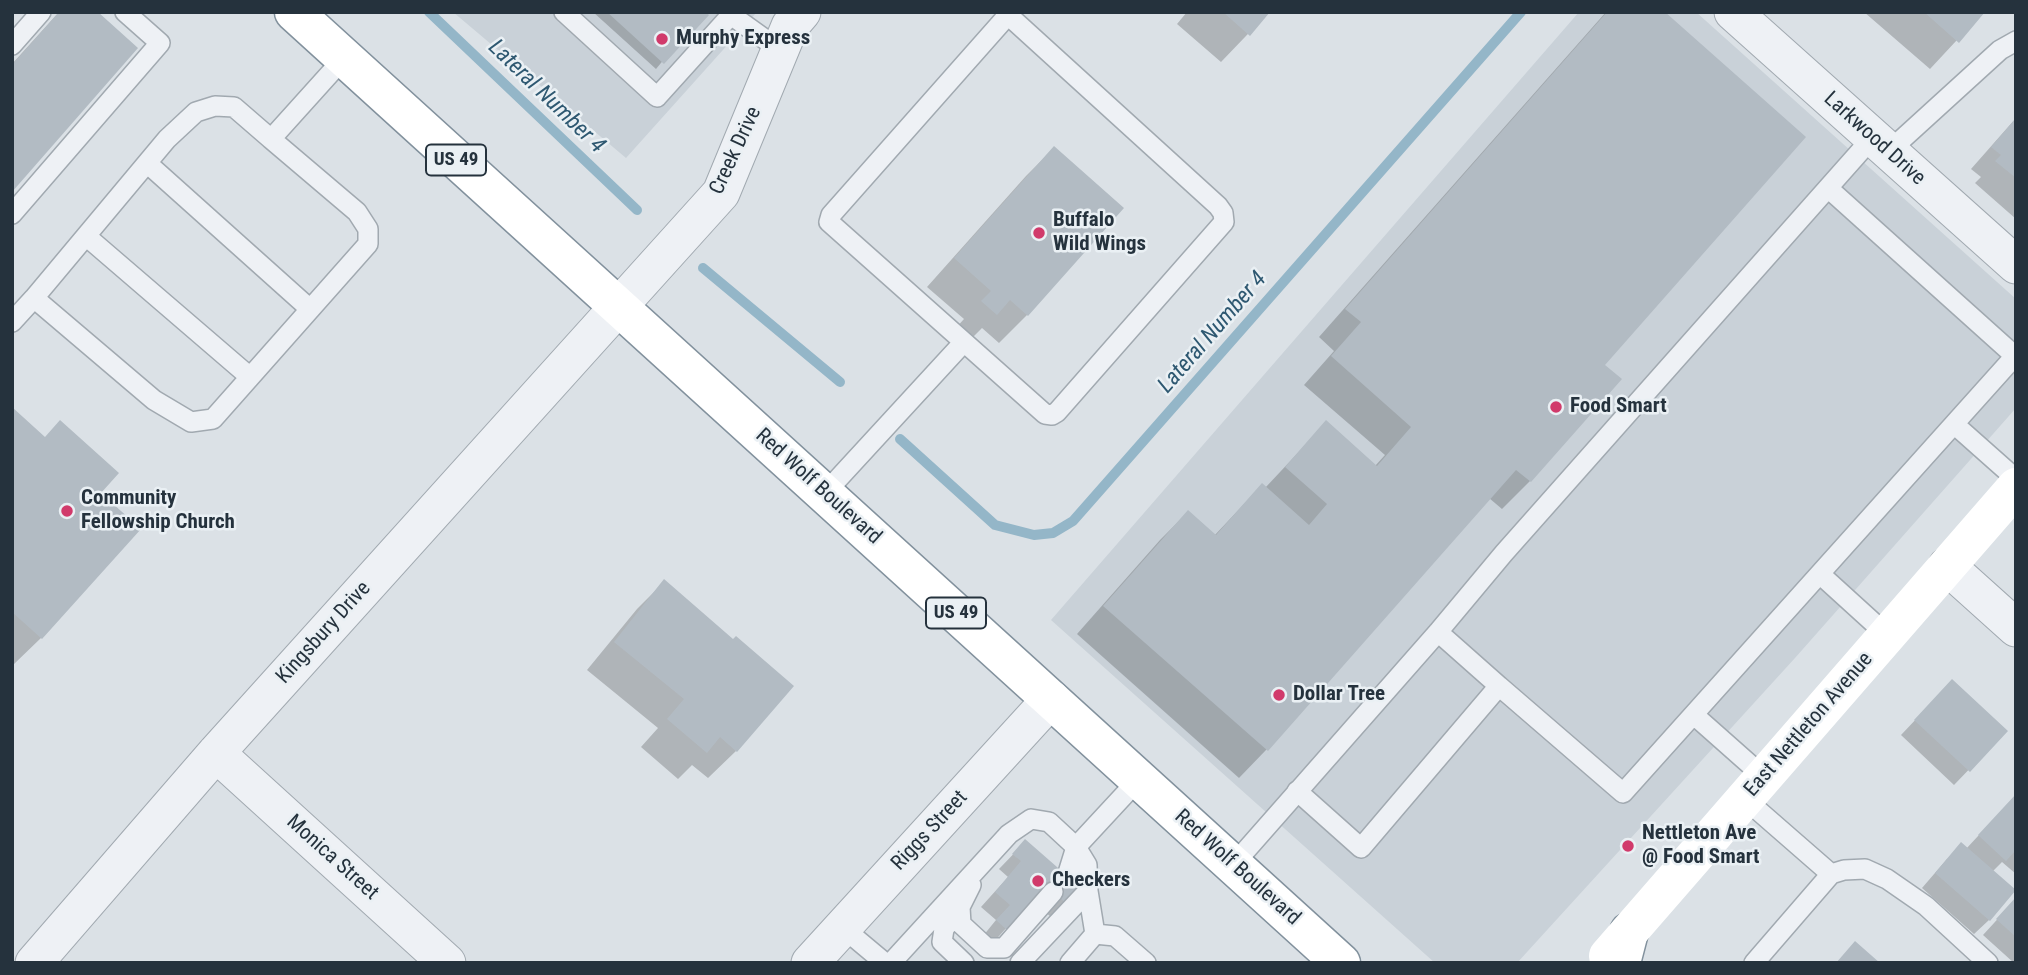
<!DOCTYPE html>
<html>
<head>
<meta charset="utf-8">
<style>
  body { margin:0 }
  #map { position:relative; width:2028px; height:975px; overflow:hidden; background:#dbe1e6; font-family:"Roboto Condensed",sans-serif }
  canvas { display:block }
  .frame { position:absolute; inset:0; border:14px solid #25323d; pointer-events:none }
</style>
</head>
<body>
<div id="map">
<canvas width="2028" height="975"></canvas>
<div class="frame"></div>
</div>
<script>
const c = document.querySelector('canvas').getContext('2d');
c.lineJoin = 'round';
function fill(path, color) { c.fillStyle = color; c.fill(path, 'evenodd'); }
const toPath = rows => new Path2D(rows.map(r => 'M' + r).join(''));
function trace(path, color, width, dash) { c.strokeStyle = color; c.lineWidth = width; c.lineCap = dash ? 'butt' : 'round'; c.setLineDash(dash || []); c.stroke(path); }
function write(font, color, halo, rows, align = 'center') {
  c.font = font + ' "Roboto Condensed",sans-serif'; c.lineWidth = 5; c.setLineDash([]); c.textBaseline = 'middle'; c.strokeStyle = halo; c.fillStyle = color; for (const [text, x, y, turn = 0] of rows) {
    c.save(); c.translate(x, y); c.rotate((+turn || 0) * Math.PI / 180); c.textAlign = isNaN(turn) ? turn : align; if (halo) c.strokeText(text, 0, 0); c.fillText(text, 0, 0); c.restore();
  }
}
fill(toPath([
  [453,12,757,12,626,158],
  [1579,12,1696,12,2016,299,2016,408,1795,658,1517,963,1435,963,1051,620]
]), '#c9d1d8');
fill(toPath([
  [59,12,95,12,12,190,12,64],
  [593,12,703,12,656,69],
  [1187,12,1269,12,1221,62,1177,24],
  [1606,12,1662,12,1603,365,1620,380,1530,481,1502,509,1489,498,1266,750,1239,778,1077,634,1160,540,1188,512,1214,536,1262,485,1265,488,1326,423,1375,466,1385,455,1304,385,1334,351,1319,337],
  [1864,12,1983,12,1930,69],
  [2016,118,2016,219,1975,183,1981,177,1971,169],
  [1054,148,1122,208,1027,315,999,343,982,328,968,342,954,330,964,319,927,287,1026,176],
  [12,409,99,493,41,638,13,665],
  [664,582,736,751,708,778,692,765,678,779,641,747,658,728,587,670,637,609],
  [1938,696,2006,731,1954,785,1901,735],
  [2016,795,2016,874,2002,862,1992,872,1989,920,1974,934,1922,888,1947,859,1966,849],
  [1025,842,1078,888,1051,917,1031,900,992,944,983,936,996,920,981,907,1008,877,999,869],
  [2016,899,2016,963,2014,963,1983,935]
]), '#0003');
trace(toPath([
  [429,12,637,210],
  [703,268,840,382],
  [900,439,995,525,1034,535,1053,533,1073,521,1521,12]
]), '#94b6c8', 10);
fill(toPath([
  [59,12,98,12,138,48,12,192,12,65],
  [607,12,706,12,709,15,664,64],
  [1223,12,1270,12,1250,36],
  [1607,12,1665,12,1806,137,1605,365,1622,379,1531,482,1516,470,1268,751,1103,606,1188,510,1216,535,1262,483,1309,525,1327,504,1285,467,1326,420,1377,466,1411,427,1331,356,1361,322,1345,309],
  [1924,12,1985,12,1959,43],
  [2016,118,2016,178,1995,161,2001,155,1991,147],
  [1054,146,1124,208,1028,316,1010,300,997,315,981,301,991,291,954,258],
  [12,407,45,437,60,420,119,473,101,493,141,529,42,639,12,612],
  [664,579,733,639,736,636,794,686,737,752,720,737,707,753,667,719,684,699,614,642],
  [1952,679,2008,731,1970,772,1914,720],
  [2016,794,2016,850,2006,861,1978,835],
  [1025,839,1081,888,1067,904,1046,886,1007,930,996,920,1010,905,995,892,1021,861,1012,854],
  [1961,842,2016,890,1990,921,1935,873],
  [2016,897,2016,937,1996,919],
  [1855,941,1880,963,1836,963]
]), '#b2bbc3');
const service = toPath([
  [564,12,657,97,731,15,728,12],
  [1005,12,1008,15,1218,206,1223,213,1224,222,1057,412,1052,415,1045,414,829,222,831,215,1008,15],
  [731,15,780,50],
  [12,45,41,12],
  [1888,152,2000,50,2016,41],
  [147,163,310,309],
  [12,214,160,43,125,12],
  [86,236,250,377],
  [34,298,167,139,196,112,215,106,234,107,271,139],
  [12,322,34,298,154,400,191,422,213,419,368,244,368,229,357,212,271,139,344,58],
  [1954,424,2016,479],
  [825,493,963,343],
  [1821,575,1887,635],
  [1438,632,1499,686],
  [1694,715,1764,777],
  [1297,791,1361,848,1499,686,1623,793,2015,356,1828,188],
  [1745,799,1831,874,1754,963],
  [1233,865,1438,632,1504,553,1873,137],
  [1831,874,1844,870,1865,869,1887,879,1926,906,1988,963],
  [1067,876,1076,847,1139,779],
  [971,885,960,907,961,924,987,948,1004,948,1053,892],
  [960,907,944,929,942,942,964,963],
  [842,927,885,963],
  [1095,934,1115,936,1146,963],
  [891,963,1009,834,1031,819,1049,822,1076,847,1087,865,1088,891,1095,934],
  [1020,963,1088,891],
  [1070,963,1095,934]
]);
const minor = toPath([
  [1733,12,2016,265],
  [1947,566,2016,628],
  [216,753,447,963],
  [34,963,216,753,721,193,790,26,802,12],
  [810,963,1051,699]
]);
const trunk = toPath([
  [294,12,1341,963],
  [1621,963,1629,932]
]);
trace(service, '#a1a9b0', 22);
trace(minor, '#a1a9b0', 39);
trace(trunk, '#82919d', 41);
trace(service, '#eef1f5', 19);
trace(minor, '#eef1f5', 37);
trace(toPath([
  [1608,956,2016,487]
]), '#fff', 38);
trace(trunk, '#fff', 38);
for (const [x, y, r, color] of [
  [662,39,7,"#d13a6b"],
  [1039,233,7,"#d13a6b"],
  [1556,407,7,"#d13a6b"],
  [67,511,7,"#d13a6b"],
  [1279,695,7,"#d13a6b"],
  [1628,846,7,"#d13a6b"],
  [1038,881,7,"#d13a6b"]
]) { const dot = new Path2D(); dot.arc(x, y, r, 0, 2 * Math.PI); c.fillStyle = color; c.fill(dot); trace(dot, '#eaf0f4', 2.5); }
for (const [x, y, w] of [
  [456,160,60],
  [956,613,60]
]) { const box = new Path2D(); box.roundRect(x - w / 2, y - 15.5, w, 31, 5); c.fillStyle = '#eaf0f4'; c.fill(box); trace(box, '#25323d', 2); }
write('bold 19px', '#25323d', null, [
  ["US 49",456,160],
  ["US 49",956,613]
]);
write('bold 21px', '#25323d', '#eaf0f4', [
  ["Murphy Express",676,39],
  ["Buffalo",1053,221],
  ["Wild Wings",1053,245],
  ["Food Smart",1570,407],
  ["Community",81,499],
  ["Fellowship Church",81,523],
  ["Dollar Tree",1293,695],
  ["Nettleton Ave",1642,834],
  ["@ Food Smart",1642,858],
  ["Checkers",1052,881]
], 'left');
write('21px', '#25323d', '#eaf0f4', [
  ["Larkwood Drive",1874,139,42],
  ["Creek Drive",736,151,-65],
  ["Red Wolf Boulevard",818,487,42],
  ["Kingsbury Drive",324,633,-48],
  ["East Nettleton Avenue",1809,725,-49],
  ["Riggs Street",930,831,-47],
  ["Monica Street",332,858,42],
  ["Red Wolf Boulevard",1237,868,42]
]);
write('italic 23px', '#2e5871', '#eaf0f4', [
  ["Lateral Number 4",546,97,44],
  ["Lateral Number 4",1213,333,-49]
]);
</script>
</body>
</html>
